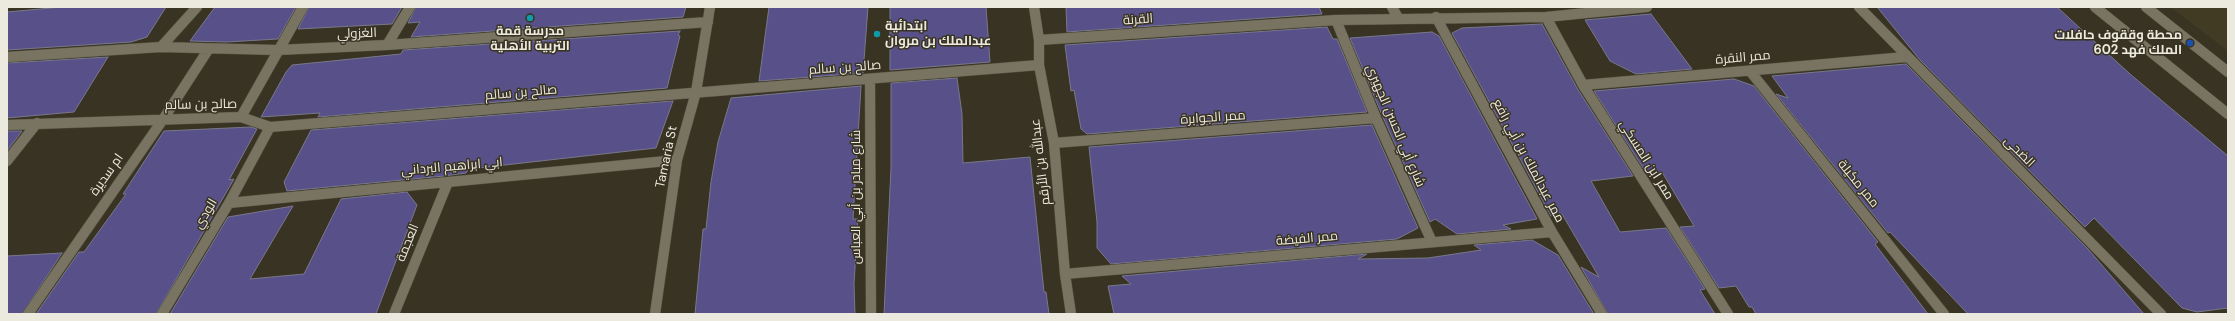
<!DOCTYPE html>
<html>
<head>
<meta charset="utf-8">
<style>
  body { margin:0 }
  #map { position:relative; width:2235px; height:321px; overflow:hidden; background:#383322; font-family:"DM Sans",sans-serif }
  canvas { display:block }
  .frame { position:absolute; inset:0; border:8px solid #ece9de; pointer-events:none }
</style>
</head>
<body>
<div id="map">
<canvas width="2235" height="321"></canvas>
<div class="frame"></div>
</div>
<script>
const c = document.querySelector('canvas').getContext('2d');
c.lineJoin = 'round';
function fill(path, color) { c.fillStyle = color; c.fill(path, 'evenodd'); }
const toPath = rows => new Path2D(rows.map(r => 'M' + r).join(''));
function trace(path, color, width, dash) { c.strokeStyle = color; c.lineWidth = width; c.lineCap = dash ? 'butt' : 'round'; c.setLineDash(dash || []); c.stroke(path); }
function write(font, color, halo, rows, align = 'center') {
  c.font = font + ' "DM Sans",Cairo,sans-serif'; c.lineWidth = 3; c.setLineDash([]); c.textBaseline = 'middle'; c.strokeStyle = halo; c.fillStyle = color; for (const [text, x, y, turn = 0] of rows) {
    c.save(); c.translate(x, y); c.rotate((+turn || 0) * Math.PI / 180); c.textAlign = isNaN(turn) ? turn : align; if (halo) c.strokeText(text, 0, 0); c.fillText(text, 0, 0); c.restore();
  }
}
fill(toPath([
  [2170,7,2228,7,2228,51]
]), '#423b24');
const building = toPath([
  [62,7,166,7,147,37,131,42,7,50,7,12,62,7],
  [215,7,296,7,278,39,226,42,190,41,215,7],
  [309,7,402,7,392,24,298,29,309,7],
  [416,7,686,7,683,17,411,37,420,22,408,23,416,7],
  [769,7,868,7,863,73,759,81,769,7],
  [890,7,986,7,990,62,890,70,890,7],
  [1066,7,1319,7,1322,14,1067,32,1066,7],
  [1877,7,2057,7,2130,74,2228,156,2228,308,2197,312,2182,308,2094,218,2085,227,1920,60,1877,7],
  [1651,14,1692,69,1636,74,1610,61,1585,20,1651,14],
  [1542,24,1577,88,1633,176,1591,181,1620,232,1666,228,1705,289,1700,290,1715,314,1608,314,1581,267,1599,277,1562,214,1551,216,1452,33,1462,28,1542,24],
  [1327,27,1333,39,1337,39,1367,112,1087,134,1081,129,1074,90,1071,91,1065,45,1327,27],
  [680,31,678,35,680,36,667,88,318,117,320,113,261,117,286,72,292,65,401,54,403,50,680,31],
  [1432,32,1439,36,1537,219,1503,225,1511,229,1457,234,1435,219,1430,222,1382,115,1350,38,1432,32],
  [108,57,74,112,7,118,7,63,108,57],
  [1906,64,2088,249,2144,314,1968,314,1890,232,1888,233,1776,94,1788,98,1772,76,1906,64],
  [957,78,962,114,963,163,1030,157,1044,292,1046,292,1049,314,884,314,891,168,891,83,957,78],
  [1734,79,1754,86,1878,242,1875,244,1928,314,1756,314,1752,307,1749,307,1736,286,1719,288,1680,227,1694,226,1662,172,1647,174,1594,91,1734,79],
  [861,86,853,219,858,219,854,284,855,314,695,314,703,229,706,229,711,182,718,142,731,98,861,86],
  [673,101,656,148,469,169,466,173,444,176,287,191,284,182,311,130,673,101],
  [1372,125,1418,228,1397,239,1111,264,1097,248,1097,222,1089,147,1372,125],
  [251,127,257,129,229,180,234,179,156,314,36,314,79,252,84,252,126,194,123,194,164,131,251,127],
  [7,131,22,131,7,151,7,131],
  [407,192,417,205,376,314,170,314,228,217,293,206,250,279,304,274,341,199,407,192],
  [1532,240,1558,255,1594,314,1114,314,1108,286,1131,284,1122,276,1367,254,1358,259,1428,258,1481,250,1474,245,1532,240],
  [62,253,22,314,7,314,7,256,62,253]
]);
fill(building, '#585189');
trace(building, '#79788b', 1);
const minor = toPath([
  [1034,7,1039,40,1039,65,1054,143,1065,274,1071,314],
  [1392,7,1398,18],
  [1859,7,2161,314],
  [1436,17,1552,232,1602,314],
  [1546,17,1583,85,1728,314],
  [1336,20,1376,118,1432,242],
  [1039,40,1336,20,1546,17,1647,7],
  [387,45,410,7],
  [161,47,197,7],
  [7,57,161,47,277,50,387,45,708,22],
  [1750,71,1944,314],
  [870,79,871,314],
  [1583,85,1906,57],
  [241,117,303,7],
  [7,125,241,117,270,127,1039,65],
  [1054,143,1376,118],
  [7,161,37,123],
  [229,203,677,160],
  [1065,274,1552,232],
  [28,314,164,118,208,50],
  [162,314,229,203,270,127],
  [394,314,448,182],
  [655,314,677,160,696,92,710,7]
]);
const tertiary = toPath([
  [2095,7,2228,114],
  [2146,7,2228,72]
]);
trace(minor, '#545142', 11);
trace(tertiary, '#545142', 11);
trace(minor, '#797461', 10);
trace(tertiary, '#797461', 10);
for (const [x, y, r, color] of [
  [530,18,4,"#0f9aa8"],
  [877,34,4,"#0f9aa8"],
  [2190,43,4,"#1a4fb4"]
]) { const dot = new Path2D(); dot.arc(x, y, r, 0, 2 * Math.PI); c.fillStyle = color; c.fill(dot); trace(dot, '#383322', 1.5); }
write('13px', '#ece9de', '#383322', [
  ["القرنة",1138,20,-4],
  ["الغزولي",357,34,-2],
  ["ممر النقرة",1743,58,-5],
  ["صالح بن سالم",845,68,-4],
  ["صالح بن سالم",521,93,-5],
  ["صالح بن سالم",201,105,-1],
  ["ممر الجوابرة",1213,118,-4],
  ["شارع أبي الحسن الجهيري",1395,126,67],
  ["الضحى",2019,152,45],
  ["Tamaria St",667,157,-78],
  ["ممر ابن المسكي",1646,160,58],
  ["ممر عبدالملك بن أبي رافع",1528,161,62],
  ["عبدالله بن الأرقم",1041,162,-97],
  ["ابي ابراهيم البرداني",452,167,-5],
  ["ام سديرة",107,175,-55],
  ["ممر مكيلة",1858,184,51],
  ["شارع مبادر بن أبي العباس",857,197,-90],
  ["الودي",206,214,-59],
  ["ممر الفيضة",1307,239,-5],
  ["العجمة",408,243,-68]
]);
write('bold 13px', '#ece9de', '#383322', [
  ["ابتدائية",885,27],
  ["عبدالملك بن مروان",885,42],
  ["مدرسة قمة",530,32,"center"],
  ["التربية الأهلية",530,47,"center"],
  ["محطة وققوف حافلات",2182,36,"right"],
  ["الملك فهد 602",2182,51,"right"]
], 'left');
</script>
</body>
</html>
